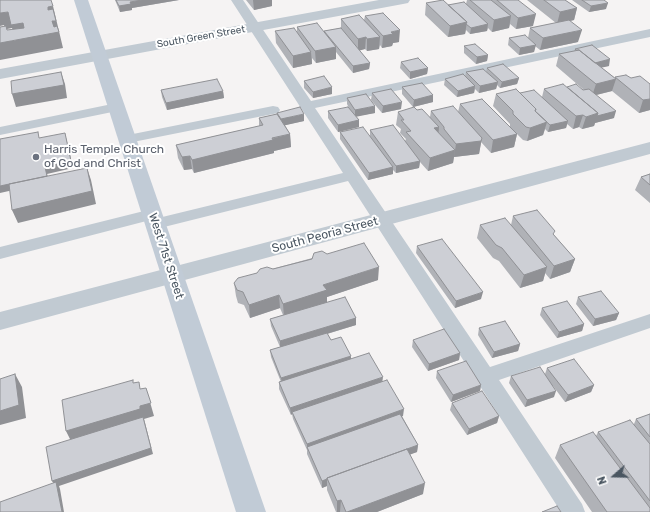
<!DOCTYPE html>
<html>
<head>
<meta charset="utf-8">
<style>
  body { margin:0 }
  #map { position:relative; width:650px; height:512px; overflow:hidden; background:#f5f3f3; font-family:Rubik,sans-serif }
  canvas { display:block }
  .north { position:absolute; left:594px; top:456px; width:40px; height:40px; -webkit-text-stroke:3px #fff; paint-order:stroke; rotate:250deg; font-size:11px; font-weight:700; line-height:16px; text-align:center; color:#4a5661 }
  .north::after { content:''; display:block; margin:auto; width:14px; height:18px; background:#4a5661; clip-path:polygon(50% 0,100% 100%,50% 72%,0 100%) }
</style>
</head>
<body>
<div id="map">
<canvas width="650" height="512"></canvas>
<div class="north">N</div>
</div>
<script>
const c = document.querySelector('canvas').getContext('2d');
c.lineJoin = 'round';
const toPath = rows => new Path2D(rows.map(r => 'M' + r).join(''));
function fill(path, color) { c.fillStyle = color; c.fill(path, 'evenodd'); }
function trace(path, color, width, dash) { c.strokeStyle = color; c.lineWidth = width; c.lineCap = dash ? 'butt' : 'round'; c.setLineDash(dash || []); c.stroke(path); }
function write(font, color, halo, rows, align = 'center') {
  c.font = font + ' Rubik,sans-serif'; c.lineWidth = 4; c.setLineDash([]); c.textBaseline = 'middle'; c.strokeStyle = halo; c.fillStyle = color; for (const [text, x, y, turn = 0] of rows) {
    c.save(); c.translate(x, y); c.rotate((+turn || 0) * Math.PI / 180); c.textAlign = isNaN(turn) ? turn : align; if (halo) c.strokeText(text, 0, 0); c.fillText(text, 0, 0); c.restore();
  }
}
fill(toPath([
  [231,0,243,0,311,101,650,29,650,37,315,108,490,367,650,314,650,328,499,380,582,504,585,512,561,512,348,181,156,229,150,228,148,224,150,220,343,173,231,0],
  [117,103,122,104,124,107,122,110,0,135,0,127,117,103],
  [273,106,278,107,280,110,278,113,128,143,123,142,121,139,123,136,273,106],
  [152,209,158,210,160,214,158,218,0,259,0,247,152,209]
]), '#c1cad2');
fill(toPath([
  [379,0,410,0,408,3,403,4,0,79,0,69,379,0],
  [650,142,650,154,0,330,0,312,650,142]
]), '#c1cad2');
fill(toPath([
  [74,0,88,0,266,512,236,512,74,0]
]), '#c1cbd6');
fill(toPath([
  [115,0,179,0,132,8,132,10,120,12],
  [246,0,272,0,272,6,254,10],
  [467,0,518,0,533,26,516,29,510,24,509,28,492,32,488,28,487,31,470,34,466,30,465,34,448,37,425,15,426,3,448,5,466,4],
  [527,0,565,0,577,8,574,20,570,21,578,42,540,50,535,46,534,52,519,55,508,45,509,38,528,38,530,28,556,23],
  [572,0,604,0,606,9,589,12],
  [365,16,399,42,393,43,392,46,382,48,380,45,379,49,367,51,365,49,359,50,370,63,369,69,353,73,336,52,336,59,316,63,312,58,312,64,293,68,276,43,275,31,297,33,297,27,324,32,324,31,341,28,341,19,364,20],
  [464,46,488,55,487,61,476,64,464,53],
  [575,49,609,66,601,67,615,78,631,78,650,84,650,110,639,113,612,91,596,95,614,118,595,123,594,126,582,129,579,127,573,129,567,124,566,128,548,132,545,129,543,135,527,141,523,140,517,134,514,147,491,153,481,142,479,154,454,157,453,163,428,171,420,162,419,168,396,173,393,170,393,174,368,180,340,139,340,132,370,136,370,130,405,141,406,139,400,133,401,129,396,125,398,112,417,110,430,117,431,111,458,112,460,104,510,127,510,124,493,106,496,94,520,93,542,97,544,89,567,87,584,90,556,66,559,54,574,51],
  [401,62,428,68,427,74,410,79,400,68],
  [487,68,519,78,517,84,500,88,497,85,496,89,479,93,475,89,474,93,457,97,444,85,445,79,465,77,466,72,486,72],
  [304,81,332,94,313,98,304,88],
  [402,87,433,95,433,102,413,107,402,94],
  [161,90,223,91,224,98,167,110,162,97],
  [372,93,401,109,382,113,371,100],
  [347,98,375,113,356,116,359,120,359,127,338,132,328,118,328,111,349,108,347,104],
  [277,113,304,121,285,125,290,134,291,147,274,151,274,153,194,173,192,169,184,170,178,158,176,145,259,126,259,118,277,114],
  [650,174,650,203,635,190,641,177],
  [513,216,554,235,575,259,570,272,550,279,545,273,543,281,520,288,499,261,493,258,477,238,480,225,511,225],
  [417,246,481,299,455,308,416,253],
  [327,254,378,280,327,297,327,302,356,318,356,325,327,334,331,340,351,359,383,382,403,416,402,416,418,445,417,452,410,454,423,494,377,512,336,512,327,490,327,486,322,488,307,454,307,450,293,419,292,414,291,415,279,389,279,382,281,382,271,357,270,350,280,347,271,326,270,319,283,315,280,308,250,318,244,305,238,303,236,296,234,283,257,273],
  [578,297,619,313,616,320,593,326,576,304],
  [542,308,584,324,582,331,557,338,540,315],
  [479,328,520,344,518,351,492,358,478,335],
  [413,340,460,353,459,360,428,371,412,347],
  [547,368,594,385,591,392,565,402,553,386,554,397,525,407,509,383,511,376,545,374],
  [437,371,481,385,480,391,451,402,436,378],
  [452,403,499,416,497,423,467,435,450,410],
  [650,414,650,512,592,512,555,458,560,445,596,436,598,432,634,424,636,419]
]), '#b0b2b7');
fill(toPath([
  [142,0,179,0,132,8,132,10,120,12,119,6,130,2],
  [253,0,272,0,272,6,254,10],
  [608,3,606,9,589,12,591,6],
  [53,6,63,48,0,60,0,42,5,29,4,25,0,26,0,13],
  [12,28,16,40,11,41,7,29],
  [577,8,574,20,557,24,560,12],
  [536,14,533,26,516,29,518,18],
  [511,16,509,28,492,32,494,20],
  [467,22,465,34,448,37,450,26],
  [488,24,487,31,470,34,471,28],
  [400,30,399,42,393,43,392,46,382,48,383,36,391,32],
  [582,30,578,42,540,50,543,38],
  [366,37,365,49,358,51,358,39],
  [380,37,379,49,367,51,367,39],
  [536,45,534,52,519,55,520,48],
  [336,47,336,59,316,63,315,51],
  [311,52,312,64,293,68,293,56],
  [488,55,487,61,476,64,477,57],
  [610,59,609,66,591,70,593,63],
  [370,63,369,69,353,73,353,66],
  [428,68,427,74,410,79,410,72],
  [61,72,65,84,67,98,16,107,12,94],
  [519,78,517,84,500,88,502,82],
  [616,79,612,91,592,96,596,84],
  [498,82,496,89,479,93,480,86],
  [475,86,474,93,457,97,458,91],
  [332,87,332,94,313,98,313,92],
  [223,91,224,98,167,110,166,103],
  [433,95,433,102,413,107,414,100],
  [650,99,650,110,639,113,643,100],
  [402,102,401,109,382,113,383,106],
  [375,106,375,113,355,117,355,110],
  [616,111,614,118,595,123,594,126,582,129,586,117,598,113],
  [304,114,304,121,282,126,281,119],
  [583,115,579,127,573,129,576,116],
  [359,120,359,127,338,132,338,125],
  [568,121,566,128,548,132,550,125],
  [547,122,543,135,527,141,530,128],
  [439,127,438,140,434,128],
  [65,133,73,168,47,174,49,182,0,193,0,186,45,167],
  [290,134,291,147,274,151,274,153,194,173,192,160],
  [517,134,514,147,491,153,493,140],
  [482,138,479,154,454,157,456,144],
  [455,150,453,163,428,171,430,158],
  [190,156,192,169,184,170,182,157],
  [420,161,419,168,396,173,396,166],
  [393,167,393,174,368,180,369,173],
  [87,168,91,180,96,204,18,223,12,210],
  [575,259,570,272,550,279,554,266],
  [379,267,378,280,327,297,327,304,284,317,283,304,323,285],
  [547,267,543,281,520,288,524,275],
  [483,292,481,299,455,308,456,301],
  [279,295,280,308,250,318,249,305],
  [619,313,616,320,593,326,595,319],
  [356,318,356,325,280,348,280,341],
  [584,324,582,331,557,338,559,332],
  [520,344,518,351,492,358,494,352],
  [460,353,459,360,428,371,429,364],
  [351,356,351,363,282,384,281,378],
  [15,374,22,387,26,418,0,425,0,411],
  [383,377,382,384,292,412,292,414,291,415,290,408],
  [481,385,480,391,451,402,453,395],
  [594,385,591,392,565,402,568,395],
  [146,388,154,416,144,419,153,454,59,486,60,489,64,512,62,512,56,487,52,481,72,443,66,431,140,406],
  [556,391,554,397,525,407,527,400],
  [404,409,403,416,308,450,307,448,307,444],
  [499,416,497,423,467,435,469,429],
  [418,445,417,452,330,485,327,479],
  [327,479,327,486,322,488,322,481],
  [425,483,423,494,377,512,347,512],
  [341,500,340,512,337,512,337,501]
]), '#909195');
const building = toPath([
  [0,0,51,0,53,6,48,7,48,10,53,9,56,21,52,21,54,27,57,26,59,32,0,43,0,27,6,26,7,30,24,28,23,23,11,25,8,12,0,13,0,0],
  [116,0,142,0,130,2,131,4,119,6,116,0],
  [443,0,467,22,450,26,426,3,443,0],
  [470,0,491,0,511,16,494,20,470,0],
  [497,0,518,0,536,14,518,18,497,0],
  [544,0,565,0,577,8,560,12,544,0],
  [582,0,604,0,608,3,591,6,582,0],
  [464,2,488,24,471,28,466,24,467,22,448,5,464,2],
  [383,13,400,30,391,32,393,34,383,36,365,16,383,13],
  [359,15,380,37,367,39,366,37,358,39,341,19,359,15],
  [569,20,582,30,543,38,530,28,569,20],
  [317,23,336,47,315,51,297,27,317,23],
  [294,28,311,52,293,56,275,31,294,28],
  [341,28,370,63,353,66,324,31,341,28],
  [525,35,536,45,520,48,509,38,525,35],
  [475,44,488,55,477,57,464,46,475,44],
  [592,45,610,59,595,63,579,50,576,50,575,49,592,45],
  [579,50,616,79,596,84,559,54,579,50],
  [418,58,428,68,410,72,401,62,418,58],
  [503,64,519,78,502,82,487,68,503,64],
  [483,69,498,82,480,86,466,72,483,69],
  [61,72,64,85,12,94,11,81,61,72],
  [463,74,475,86,458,91,445,79,463,74],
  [626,75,631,78,640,76,650,84,650,99,643,100,615,77,626,75],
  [324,76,332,87,313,92,304,81,324,76],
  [217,79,223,91,166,103,161,90,217,79],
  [422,83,433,95,414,100,402,87,422,83],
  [563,84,598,113,586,117,583,115,576,116,544,89,563,84],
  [576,84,583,90,589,89,616,111,597,116,598,113,567,87,576,84],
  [391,89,402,102,383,106,372,93,391,89],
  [516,89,536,109,535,111,547,122,530,128,526,127,513,114,513,111,496,94,516,89],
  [534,90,568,121,550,125,535,111,536,109,520,93,534,90],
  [366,94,375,106,355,110,347,98,366,94],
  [482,99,517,134,493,140,460,104,482,99],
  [453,106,482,138,481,141,456,144,444,129,444,127,431,111,453,106],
  [300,107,304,114,281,119,277,113,300,107],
  [348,107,359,120,338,125,328,111,348,107],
  [414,107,417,110,422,109,439,127,434,128,455,150,430,158,406,132,411,131,401,120,404,120,398,112,414,107],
  [277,114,290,134,272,138,273,140,192,160,190,156,182,157,176,145,263,125,259,118,277,114],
  [393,125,420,161,396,166,370,130,393,125],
  [363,127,393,167,369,173,340,132,363,127],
  [38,132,39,138,65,133,71,161,45,167,47,176,0,186,0,139,38,132],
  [87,168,92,191,12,210,9,184,87,168],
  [650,174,650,185,641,177,650,174],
  [537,210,555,231,553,234,575,259,554,266,513,216,537,210],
  [505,218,547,267,524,275,502,248,496,245,480,225,505,218],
  [442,239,483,292,456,301,417,246,442,239],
  [364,243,379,267,323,285,327,290,283,304,279,295,249,305,243,292,237,290,234,283,238,278,257,273,260,269,267,267,273,269,312,259,314,253,322,251,327,254,364,243],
  [601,291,619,313,595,319,578,297,601,291],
  [345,297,356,318,280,341,270,319,345,297],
  [567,301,584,324,559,332,542,308,567,301],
  [505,321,520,344,494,352,479,328,505,321],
  [444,329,460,353,429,364,413,340,444,329],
  [327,333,331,340,341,337,351,356,281,378,270,350,327,333],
  [369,353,383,377,290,408,279,382,369,353],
  [574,359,594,385,568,395,547,368,574,359],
  [466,361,481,385,453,395,437,371,466,361],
  [540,367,556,391,527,400,511,376,540,367],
  [15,374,19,405,0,411,0,379,15,374],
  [133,380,133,383,139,382,140,389,146,388,151,403,140,406,140,409,66,431,62,400,133,380],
  [387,380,404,409,307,444,292,412,387,380],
  [482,391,499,416,469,429,452,403,482,391],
  [400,414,418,445,327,478,327,479,322,481,307,447,400,414],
  [650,414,650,437,636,419,650,414],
  [143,417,151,448,52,481,46,447,143,417],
  [630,420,650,444,650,501,598,432,630,420],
  [593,432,650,508,650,512,607,512,560,445,593,432],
  [407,449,425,483,347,512,346,512,341,500,337,501,327,478,407,449],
  [56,482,62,512,0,512,0,502,56,482],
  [557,506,561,512,542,512,557,506]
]);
fill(building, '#cdcfd5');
trace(building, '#909195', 1);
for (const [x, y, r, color] of [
  [36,157,4,"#6b7280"]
]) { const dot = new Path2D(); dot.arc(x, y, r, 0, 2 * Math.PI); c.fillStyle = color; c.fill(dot); trace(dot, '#fff', 1.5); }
write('10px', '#4a5661', '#fff', [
  ["South Green Street",201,37,-10]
]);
write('12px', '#5b616d', '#fff', [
  ["Harris Temple Church",44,150],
  ["of God and Christ",44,164]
], 'left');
write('12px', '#4a5661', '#fff', [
  ["South Peoria Street",325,235,-15],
  ["West 71st Street",166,256,72]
]);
</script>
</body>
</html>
